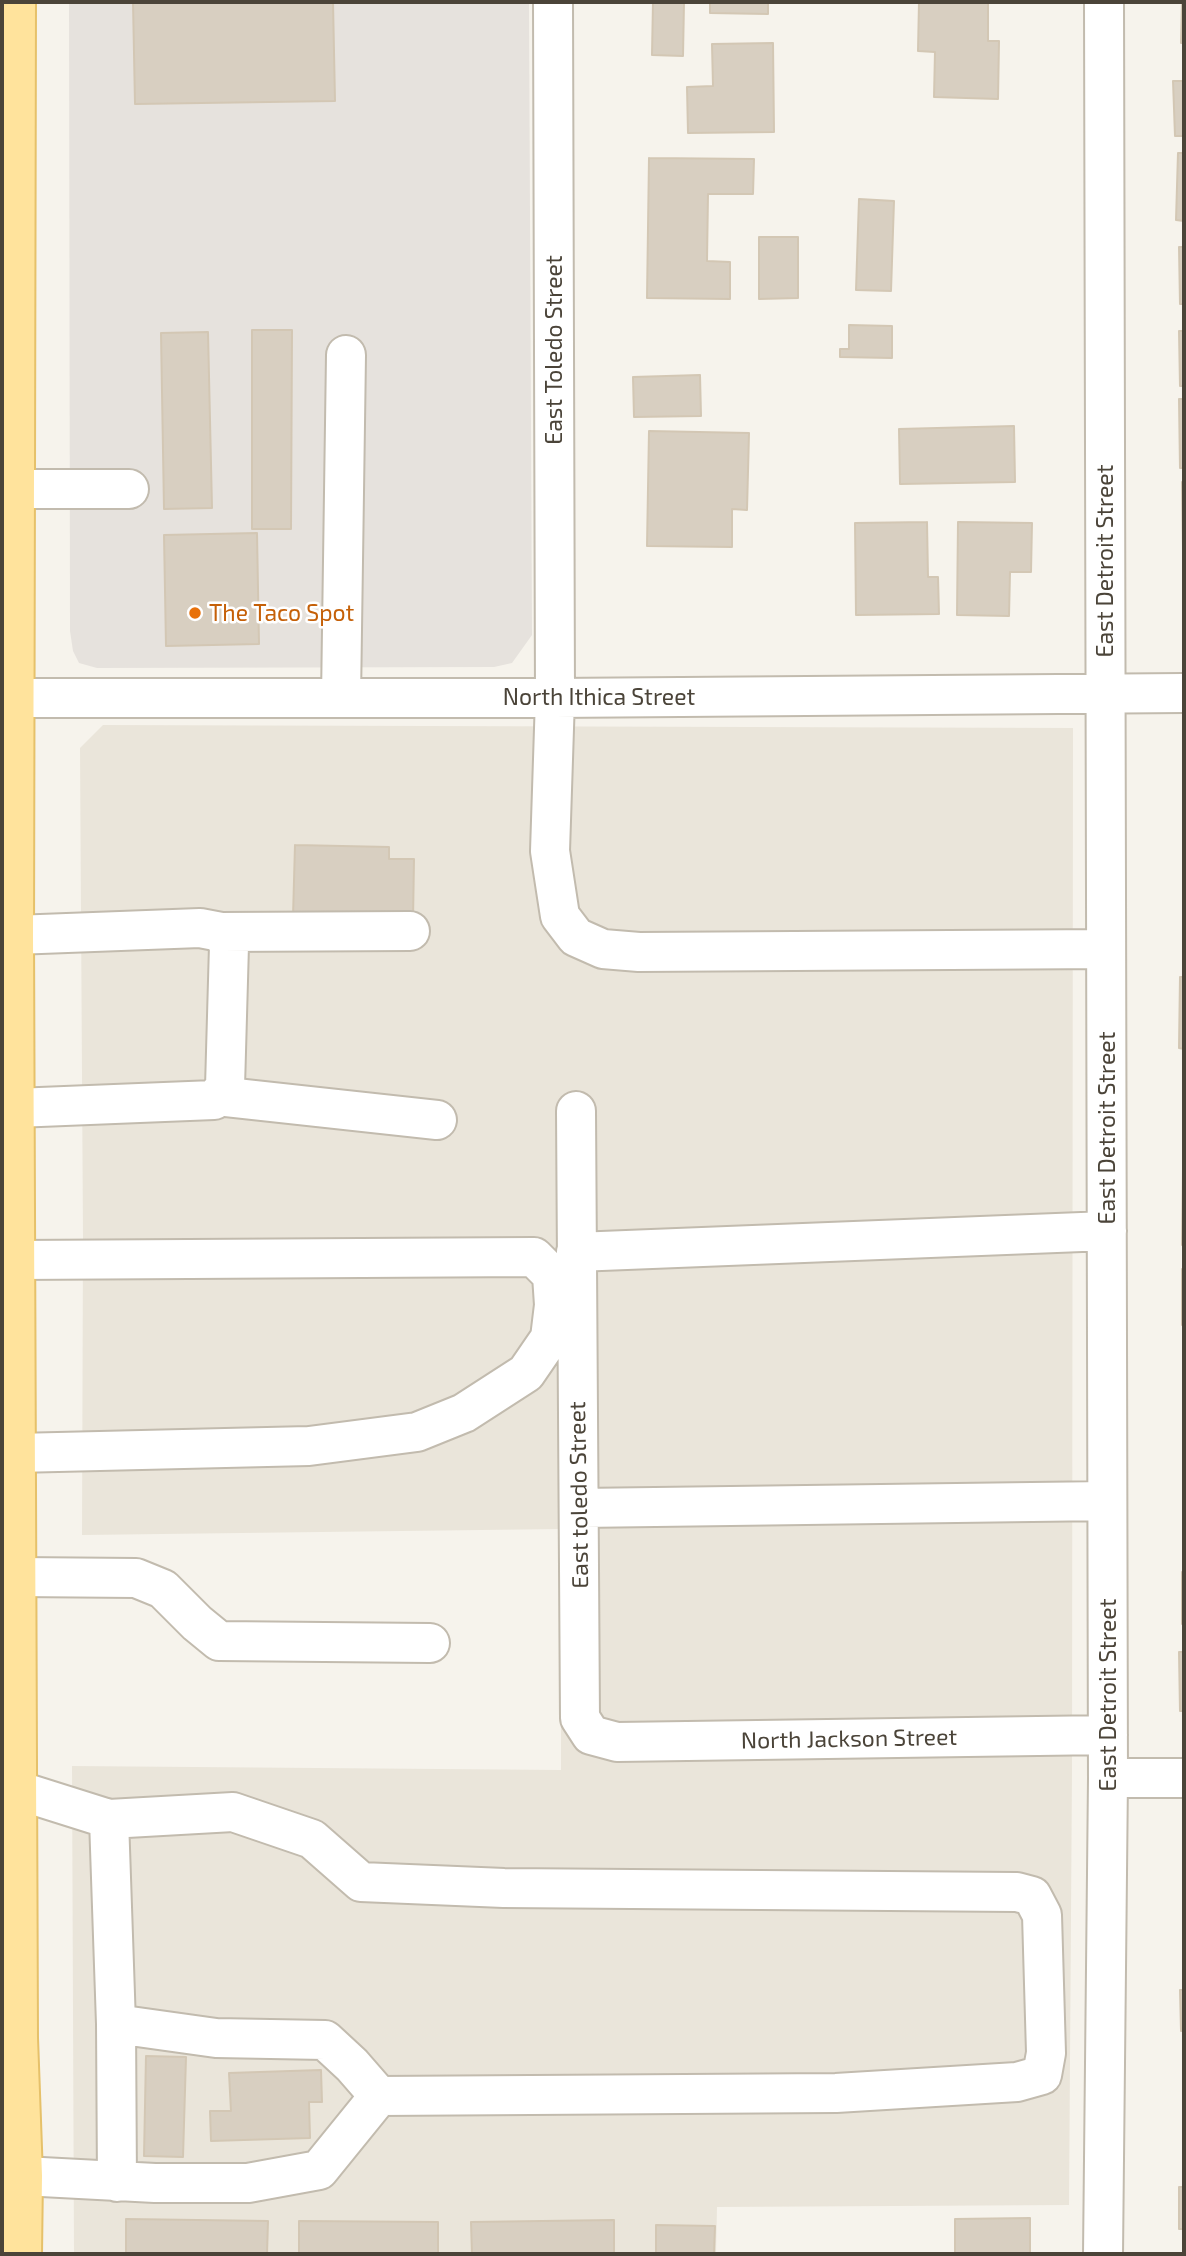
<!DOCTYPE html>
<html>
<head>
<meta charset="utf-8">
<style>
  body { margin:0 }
  #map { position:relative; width:1186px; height:2256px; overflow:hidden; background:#f6f3ec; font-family:"Exo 2",sans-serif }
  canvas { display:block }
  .frame { position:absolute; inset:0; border:4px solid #4b4439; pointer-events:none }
</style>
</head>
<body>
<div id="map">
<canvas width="1186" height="2256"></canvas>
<div class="frame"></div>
</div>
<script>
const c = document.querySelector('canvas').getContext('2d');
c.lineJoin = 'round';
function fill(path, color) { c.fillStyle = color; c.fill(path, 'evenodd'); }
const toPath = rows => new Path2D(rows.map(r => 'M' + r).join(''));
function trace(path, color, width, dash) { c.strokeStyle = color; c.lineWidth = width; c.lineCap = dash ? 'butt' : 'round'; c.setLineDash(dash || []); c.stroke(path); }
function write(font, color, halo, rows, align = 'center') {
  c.font = font + ' "Exo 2",sans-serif'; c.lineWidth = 5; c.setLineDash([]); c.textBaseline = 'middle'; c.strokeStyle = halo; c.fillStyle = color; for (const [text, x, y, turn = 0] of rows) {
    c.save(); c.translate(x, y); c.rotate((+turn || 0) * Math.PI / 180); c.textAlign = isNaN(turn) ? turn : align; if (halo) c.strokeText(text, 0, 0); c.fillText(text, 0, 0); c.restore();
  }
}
fill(toPath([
  [103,725,1073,728,1072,1770,1069,2205,717,2207,716,2254,74,2254,72,1766,561,1770,561,1529,82,1535,83,1238,80,748]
]), '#eae5da');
fill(toPath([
  [69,2,529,2,532,635,512,663,494,667,97,668,79,663,73,651,70,631]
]), '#e6e2dd');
const building = toPath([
  [133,2,333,2,335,101,135,104,133,2],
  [653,2,684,2,683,56,652,55,653,2],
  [710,2,768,2,768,14,710,13,710,2],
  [919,2,988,2,988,41,999,41,998,99,934,97,935,52,918,51,919,2],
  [1182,2,1184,2,1184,43,1181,43,1182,2],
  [773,43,774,132,688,133,687,87,713,86,712,44,773,43],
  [1173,81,1184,81,1184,136,1175,136,1173,81],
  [1178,153,1184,153,1184,221,1176,220,1178,153],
  [649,158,754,159,753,194,708,194,707,261,730,262,730,299,647,298,649,158],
  [859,199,894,201,891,291,856,290,859,199],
  [759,237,798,237,798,298,759,299,759,237],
  [1179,247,1184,247,1184,304,1180,304,1179,247],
  [849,325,892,326,892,358,840,357,840,349,849,349,849,325],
  [252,330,292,330,291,529,252,529,252,330],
  [1179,331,1184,331,1184,386,1180,386,1179,331],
  [208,332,212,508,164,509,161,333,208,332],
  [700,375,701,416,634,417,633,377,700,375],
  [1179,399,1184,399,1184,468,1180,468,1179,399],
  [1014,426,1015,482,900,484,899,429,1014,426],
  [649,431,749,433,747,510,732,509,732,547,647,546,649,431],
  [1182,482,1184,482,1184,551,1183,551,1182,482],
  [927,522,928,577,938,577,939,614,856,615,855,523,927,522],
  [958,522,1032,523,1031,572,1010,572,1009,616,957,615,958,522],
  [257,533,259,644,166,646,164,535,257,533],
  [295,845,389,847,389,859,414,859,413,920,293,917,295,845],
  [1180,977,1184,977,1184,1049,1179,1048,1180,977],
  [1183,1169,1184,1169,1184,1245,1182,1245,1183,1169],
  [1182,1269,1184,1269,1184,1325,1182,1325,1182,1269],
  [1182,1572,1184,1572,1184,1624,1182,1624,1182,1572],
  [1179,1652,1184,1652,1184,1711,1180,1711,1179,1652],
  [1180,1990,1184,1990,1184,2030,1181,2031,1180,1990],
  [146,2056,186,2057,183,2157,144,2156,146,2056],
  [321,2070,322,2102,309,2102,310,2138,211,2141,210,2111,231,2111,229,2073,321,2070],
  [1179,2187,1184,2187,1184,2229,1179,2229,1179,2187],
  [1030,2218,1030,2254,955,2254,955,2219,1030,2218],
  [126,2219,268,2221,267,2254,126,2254,126,2219],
  [614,2220,614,2254,472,2254,471,2222,614,2220],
  [299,2221,438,2222,438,2254,299,2254,299,2221],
  [656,2225,715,2226,714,2254,656,2254,656,2225]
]);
fill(building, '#d8cfc1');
trace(building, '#d3c7b4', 2);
const minor = toPath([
  [553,2,555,698,550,851,560,916,576,937,603,949,639,952,1106,949],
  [14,489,129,489],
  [14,698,555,698,1184,693],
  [341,698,346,355],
  [221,932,410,931],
  [14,935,200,928,221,932,229,945,225,1087,214,1100,15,1108],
  [217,1096,437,1120],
  [576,1111,580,1718,591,1735,617,1742,1108,1735],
  [576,1252,1107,1231],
  [16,1260,534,1257,552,1275,554,1305,550,1338,526,1373,464,1413,417,1432,309,1446,16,1453],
  [580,1508,1107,1501],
  [17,1577,136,1578,163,1589,197,1623,219,1641,430,1643],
  [1108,1778,1184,1778],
  [17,1790,109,1819,233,1812,312,1839,361,1882,504,1888,1017,1892,1032,1896,1042,1915,1046,2053,1042,2075,1017,2082,836,2093,379,2096,352,2065,325,2040,216,2038,116,2024,117,2182],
  [109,1819,116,2024],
  [23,2176,155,2183,248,2183,319,2170,379,2096],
  [1103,2254,1108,1778,1104,2]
]);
const major = toPath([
  [16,2,14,935,18,2038,23,2176,22,2254]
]);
trace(minor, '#c2bbae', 42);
trace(major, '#e6c16a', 42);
trace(minor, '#fff', 38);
trace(major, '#ffe39c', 38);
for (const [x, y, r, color] of [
  [195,613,7,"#e8710a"]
]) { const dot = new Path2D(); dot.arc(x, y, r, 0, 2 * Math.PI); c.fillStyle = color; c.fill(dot); trace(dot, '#fff', 2.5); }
write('23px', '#4b4439', '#fff', [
  ["East Toledo Street",554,350,-90],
  ["East Detroit Street",1105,561,-90],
  ["North Ithica Street",599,697],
  ["East Detroit Street",1107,1128,-90],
  ["East toledo Street",579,1495,-91],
  ["East Detroit Street",1108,1695,-90],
  ["North Jackson Street",849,1739,-1]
]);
write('23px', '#c56008', '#fff', [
  ["The Taco Spot",209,613]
], 'left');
</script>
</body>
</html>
